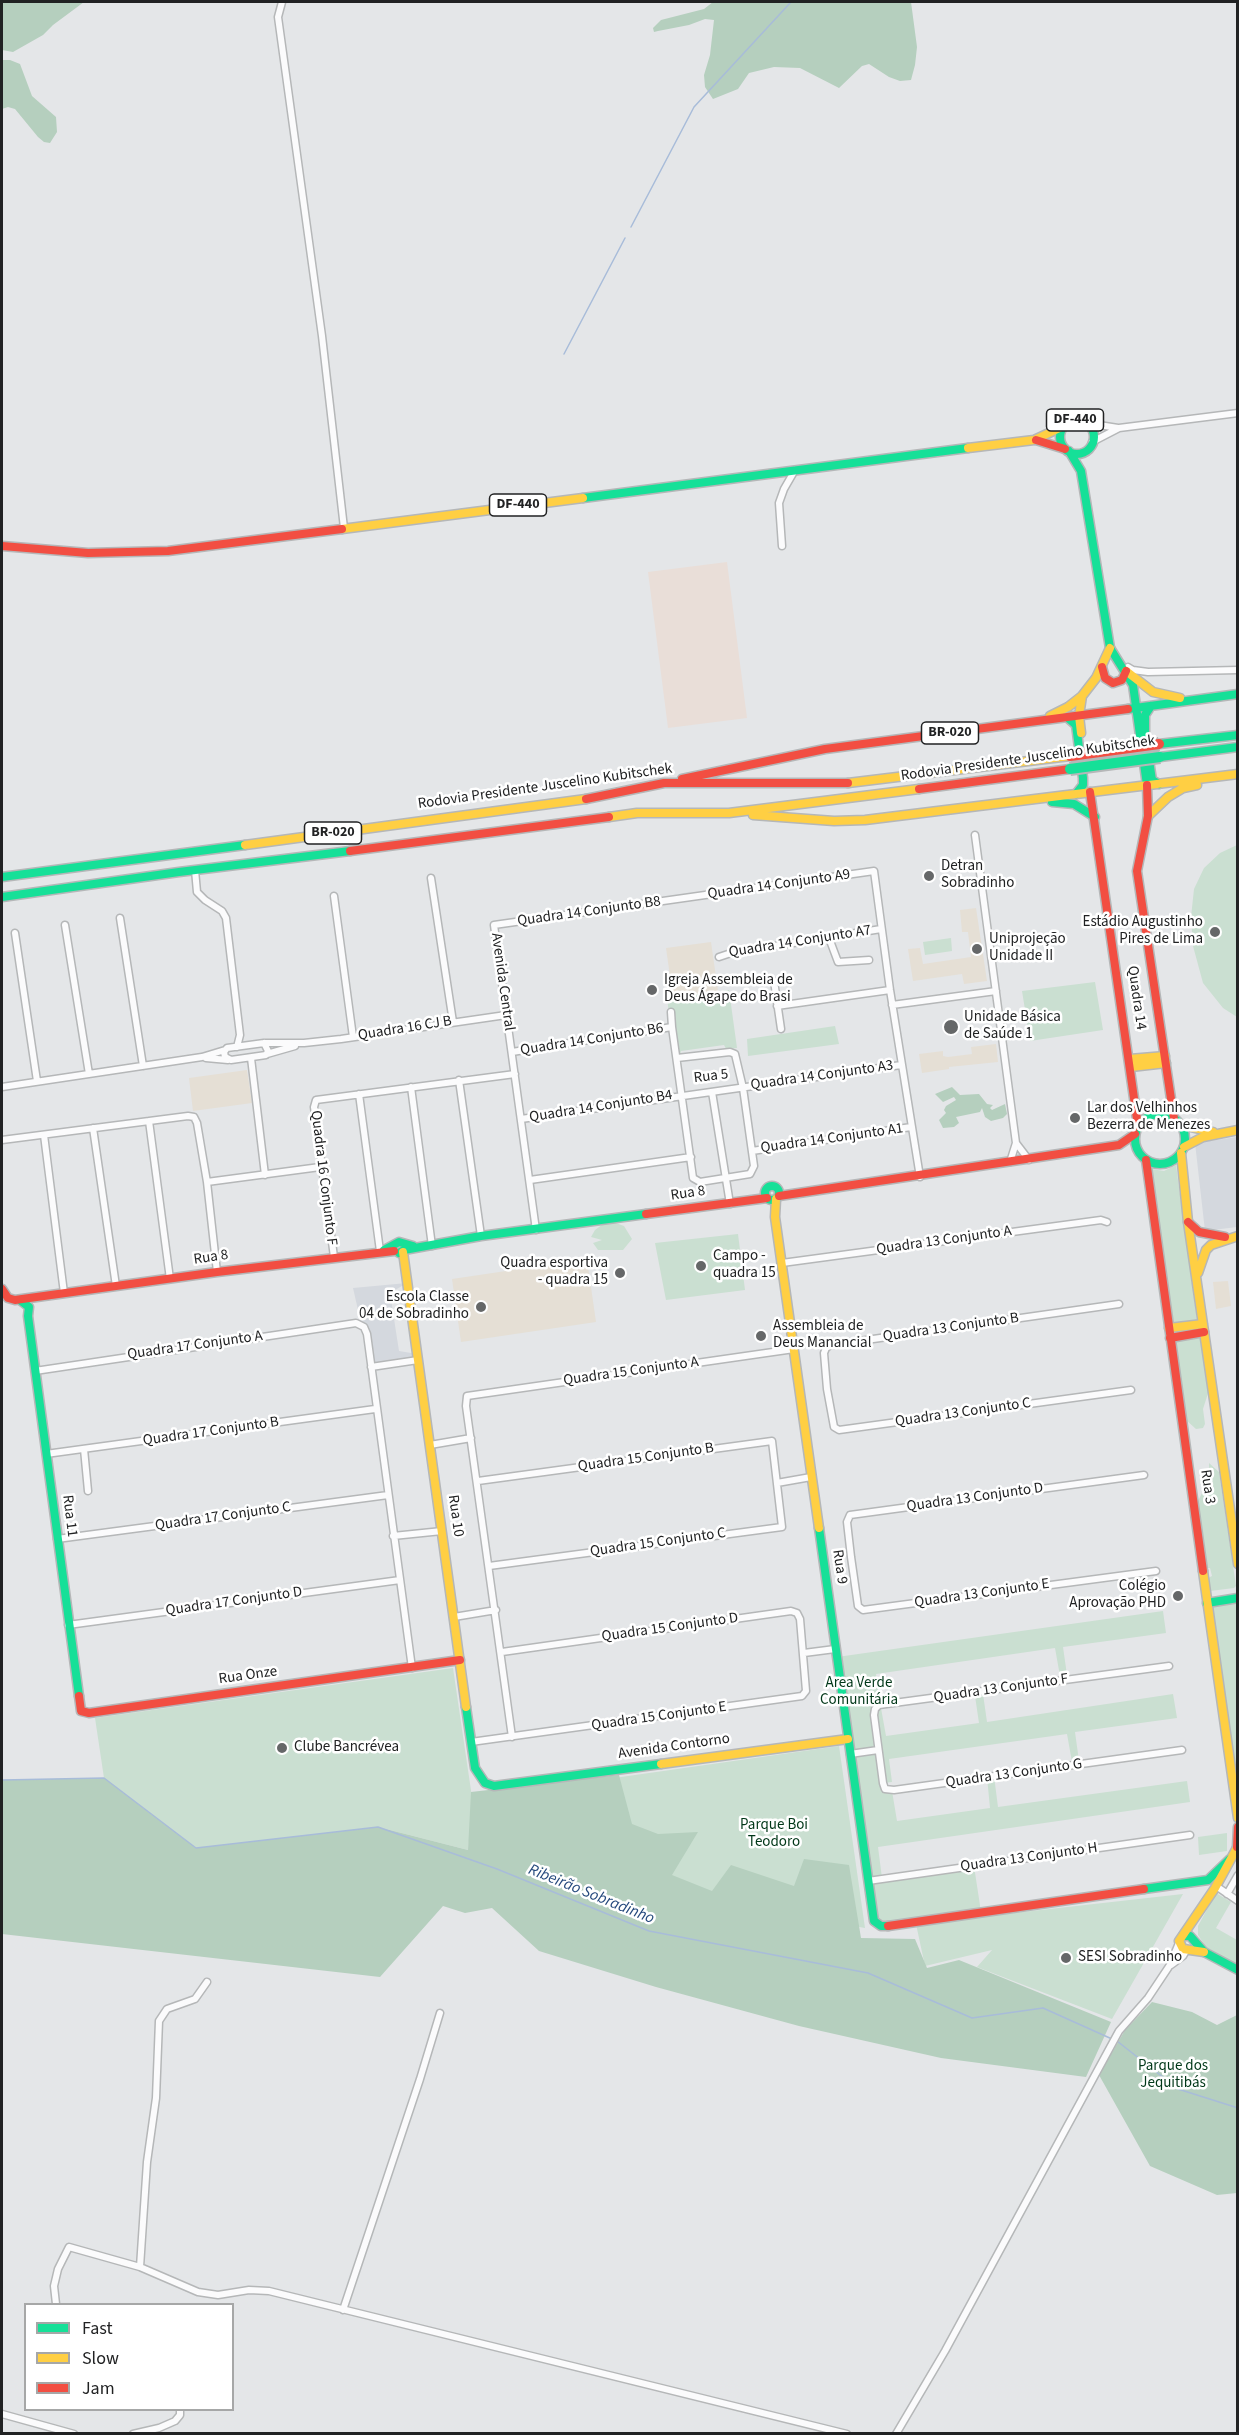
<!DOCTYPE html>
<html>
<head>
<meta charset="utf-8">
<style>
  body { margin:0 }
  #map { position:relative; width:1239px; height:2435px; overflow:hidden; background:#e4e6e8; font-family:"Source Sans 3",sans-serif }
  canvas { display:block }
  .frame { position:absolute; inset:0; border:3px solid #212223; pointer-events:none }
  .legend { position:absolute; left:24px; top:2303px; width:210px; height:108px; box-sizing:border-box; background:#fff; border:2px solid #a6a7a7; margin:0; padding:8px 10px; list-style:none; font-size:18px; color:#212223 }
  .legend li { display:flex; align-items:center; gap:12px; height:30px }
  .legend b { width:30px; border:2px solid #a6a7a7 }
</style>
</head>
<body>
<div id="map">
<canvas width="1239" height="2435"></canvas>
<div class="frame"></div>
<ul class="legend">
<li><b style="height:8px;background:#16e098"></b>Fast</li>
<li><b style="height:8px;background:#ffcf43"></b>Slow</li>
<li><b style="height:8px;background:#f24e42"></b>Jam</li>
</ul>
</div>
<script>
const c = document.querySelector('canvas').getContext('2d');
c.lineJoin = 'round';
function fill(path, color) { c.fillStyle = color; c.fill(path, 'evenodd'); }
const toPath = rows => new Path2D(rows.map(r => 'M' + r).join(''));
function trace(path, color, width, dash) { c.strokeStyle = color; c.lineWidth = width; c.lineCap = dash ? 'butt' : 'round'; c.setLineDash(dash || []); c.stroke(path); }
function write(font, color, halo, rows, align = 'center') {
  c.font = font + ' "Source Sans 3",sans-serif'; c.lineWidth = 5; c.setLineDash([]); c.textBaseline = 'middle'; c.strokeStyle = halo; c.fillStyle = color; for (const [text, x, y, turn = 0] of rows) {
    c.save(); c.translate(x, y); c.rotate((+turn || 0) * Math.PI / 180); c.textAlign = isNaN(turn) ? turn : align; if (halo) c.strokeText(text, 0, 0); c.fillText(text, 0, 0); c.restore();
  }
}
fill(toPath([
  [1237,1137,1237,1227,1205,1231,1195,1143],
  [407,1283,390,1293,399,1351,417,1354,418,1360,371,1367,353,1288]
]), '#d4d8de');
fill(toPath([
  [727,562,747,718,668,728,648,572]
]), '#e9ded8');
fill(toPath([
  [976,908,987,981,964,984,962,974,913,981,908,949,920,948,923,964,971,957,968,932,962,932,960,910],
  [711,942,718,991,673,997,666,948],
  [996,1044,998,1062,949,1067,949,1069,922,1073,919,1054,943,1051,943,1056,948,1057,972,1054,971,1047],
  [247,1070,252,1103,193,1111,189,1078],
  [587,1259,596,1322,461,1342,452,1279],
  [1228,1281,1231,1306,1216,1309,1213,1282]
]), '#e5dfd5');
fill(toPath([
  [1237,845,1238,845,1237,1017,1223,1008,1203,983,1193,946,1191,917,1194,889,1204,868,1220,853],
  [951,938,952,951,925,955,923,942],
  [1095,982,1103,1030,1030,1041,1022,991],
  [729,990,737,1048,726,1049,724,1045,681,1051,680,1056,674,1052,667,998],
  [835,1026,839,1044,748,1056,747,1039],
  [1176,1165,1197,1320,1196,1322,1174,1325,1151,1169,1164,1171],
  [613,1222,624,1226,632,1239,623,1250,598,1250,593,1243,602,1240,591,1237,595,1230,603,1224],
  [738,1234,745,1290,666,1300,655,1243],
  [1200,1336,1210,1387,1203,1409,1205,1424,1203,1428,1196,1429,1186,1420,1176,1340],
  [1209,1463,1219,1472,1236,1586,1234,1588,1210,1591,1208,1578,1212,1576,1210,1568,1207,1568,1198,1501,1204,1489,1201,1470,1209,1469],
  [1237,1598,1237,1818,1207,1603],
  [1163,1611,1166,1633,1063,1647,1067,1675,1060,1676,1055,1648,876,1674,880,1705,876,1709,881,1708,886,1736,979,1723,975,1696,983,1694,987,1722,1173,1694,1177,1718,1075,1732,1079,1761,1072,1762,1067,1734,889,1759,892,1782,883,1783,892,1791,897,1821,990,1808,987,1777,994,1776,998,1807,1187,1781,1190,1802,878,1847,882,1878,974,1866,981,1912,876,1924,837,1657],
  [453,1668,473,1804,468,1850,378,1827,196,1848,104,1778,95,1718],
  [839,1746,865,1928,679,1895,619,1827,614,1778],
  [1227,1833,1227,1851,1199,1855,1198,1837],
  [1216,1893,1231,1902,1216,1928,1237,1940,1237,1965,1206,1947,1198,1935,1198,1926],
  [1183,1894,1112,2019,977,1967,992,1950,925,1966,916,1924]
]), '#cadfd1');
fill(toPath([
  [2,2,84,2,53,25,43,35,13,52,2,50],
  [713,2,911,2,917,47,915,65,911,80,900,81,889,77,869,64,862,66,839,88,800,68,774,67,749,73,738,89,713,99,705,87,704,75,710,55,714,20,705,19,689,25,658,31,654,32,653,28,661,20,704,9],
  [2,60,10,60,20,64,32,96,56,117,57,132,50,143,44,142,38,137,15,109,8,107,2,109],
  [952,1087,960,1095,979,1094,987,1104,993,1105,990,1108,992,1110,1005,1104,1007,1114,1003,1118,991,1121,985,1117,982,1108,980,1112,956,1117,959,1123,954,1127,943,1128,939,1120,946,1113,944,1110,946,1106,956,1100,954,1097,943,1102,935,1094],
  [619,1775,632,1824,658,1834,698,1832,672,1875,712,1891,731,1865,794,1886,804,1859,849,1865,861,1938,915,1939,927,1968,959,1960,1111,2022,1086,2077,941,2058,799,2026,656,1987,539,1951,492,1908,465,1913,443,1906,380,1977,2,1934,2,1780,104,1778,196,1848,378,1827,468,1850,471,1792],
  [1152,2002,1192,2012,1217,2025,1237,2015,1237,2193,1217,2195,1150,2166,1099,2075,1125,2030]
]), '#b5cfbe');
trace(toPath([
  [631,227,694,107,791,2],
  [564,354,625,238],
  [2,1780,104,1778,196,1848,378,1827,497,1869,649,1931,868,1973,972,2018,1043,2008,1112,2039],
  [1117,2041,1178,2089,1238,2108]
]), '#a8bcd9', 1.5);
const street = toPath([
  [282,2,278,17,322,336,344,528],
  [1086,423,1118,428],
  [1092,442,1119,428,1238,413],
  [782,546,779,503,784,489,795,470],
  [1128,667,1133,670,1148,672,1238,670],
  [975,835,1016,1143],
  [195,870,197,892,205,900,222,911,226,918,240,1035,237,1047],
  [431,878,453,1022],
  [334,896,353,1037],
  [120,918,143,1066],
  [65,925,89,1074],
  [15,933,37,1081],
  [829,938,838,962,869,960],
  [719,957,731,953,881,929],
  [774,981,781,1029],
  [892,1005,996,991],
  [777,1006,890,990],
  [671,1012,672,1027,693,1178,700,1182,750,1174,754,1166,743,1088,735,1054,730,1052,677,1058],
  [264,1043,304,1043,341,1039,506,1015],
  [264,1043,268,1051,266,1055,231,1060,225,1057,224,1052,227,1048,264,1043],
  [512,1052,672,1027],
  [267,1054,295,1046],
  [206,1058,228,1060],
  [251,1058,265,1175],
  [459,1080,481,1236],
  [2,1087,202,1057,225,1050],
  [411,1087,432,1246],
  [712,1092,730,1204],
  [359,1094,380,1251],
  [521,1119,901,1065],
  [149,1121,170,1279],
  [93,1128,116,1286],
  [44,1135,64,1293],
  [2,1140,188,1116,194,1117,197,1123,207,1182,217,1272],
  [1016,1143,1029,1160],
  [752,1151,911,1127],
  [1010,1162,1016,1143],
  [530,1180,691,1157],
  [207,1182,320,1167],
  [536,1230,494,925,874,871,890,990,920,1177],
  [334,1257,314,1107,316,1100,515,1074],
  [782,1263,1101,1220,1107,1222],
  [1119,1304,831,1345,826,1348,824,1353,827,1389,834,1427,839,1430,1131,1390],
  [371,1367,418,1360],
  [35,1371,356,1323,364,1327,367,1334,412,1668],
  [430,1445,471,1438],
  [84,1449,88,1491],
  [46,1454,375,1409],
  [1144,1475,850,1515,847,1522,851,1557,858,1606,863,1610,1156,1571],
  [478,1481,772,1441,782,1527,489,1566],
  [777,1483,811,1477],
  [393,1536,442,1531],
  [57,1539,388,1495],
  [454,1617,496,1610],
  [68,1625,400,1580],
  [804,1653,835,1649],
  [1169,1666,879,1705,875,1709,874,1715,883,1783,885,1789,894,1790,1182,1750],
  [512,1737,466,1406,467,1396,794,1349],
  [471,1742,802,1696,806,1691,800,1619,797,1613,791,1611,502,1652],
  [850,1754,878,1750],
  [868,1881,1190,1835],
  [1216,1886,1238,1901],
  [1227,1894,1238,1875],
  [1171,1965,1183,1956,1187,1949],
  [140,2267,147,2162,156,2098,159,2021,167,2009,195,1999,207,1982],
  [56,2304,54,2286,58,2269,69,2247,140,2267,198,2292,218,2295,249,2290,269,2291,847,2434],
  [343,2310,420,2079,440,2013],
  [2,2414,74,2434],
  [133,2434,159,2428,175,2421,180,2415,180,2410],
  [896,2434,945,2351,1119,2031,1148,1998,1170,1965,1179,1943]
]);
const fast = toPath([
  '1060 437a17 17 0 1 1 34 0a17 17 0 1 1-34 0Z',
  [1069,451,1081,471,1110,648,1133,685,1147,785],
  [583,498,968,448],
  [1151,706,1145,715,1145,734,1152,780,1159,784],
  [1128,709,1238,694],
  [1068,718,1076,725,1083,778,1083,785,1076,794],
  [1159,744,1238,735],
  [1160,757,1238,747],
  [1052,802,1074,804,1095,817],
  [2,877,245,845],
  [2,897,179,872,350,851],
  '1135 1139a25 25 0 1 1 50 0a25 25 0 1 1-50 0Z',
  '765 1193a7 7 0 1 1 14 0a7 7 0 1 1-14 0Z',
  [384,1250,399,1242,413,1246],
  [399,1253,404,1250,481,1236,646,1214],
  [20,1300,29,1307,28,1316,79,1696],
  [819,1528,874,1921,881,1926,888,1926],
  [1207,1603,1238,1598],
  [466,1707,475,1768,485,1783,494,1786,661,1764],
  [1144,1889,1208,1880,1230,1859],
  [1183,1936,1190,1936,1204,1952,1238,1970]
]);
const slow = toPath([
  [968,448,1034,440,1064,426],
  [342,529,583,498],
  [1126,671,1153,692,1180,698],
  [1050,716,1068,707,1082,696],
  [1081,733,1079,716,1082,696,1096,678,1110,648],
  [848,783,1070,756],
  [753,815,834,821,865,820,1238,774],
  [1148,816,1168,797,1183,788,1197,785],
  [609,817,637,813,729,813,919,789],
  [245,845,586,799],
  [1130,1059,1165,1056],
  [1131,1067,1166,1063],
  [1181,1125,1213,1132],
  [1184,1147,1203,1137,1238,1130],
  [1181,1153,1188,1222,1238,1564],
  [776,1199,775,1217,819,1528],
  [403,1252,466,1707],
  [1198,1273,1206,1250,1211,1245,1238,1236],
  [1169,1328,1203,1324],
  [1203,1571,1238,1818],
  [661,1764,848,1739],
  [1204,1952,1183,1949,1179,1941,1215,1888,1238,1846]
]);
const jam = toPath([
  [1036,440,1065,449],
  [2,546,88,553,168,551,342,529],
  [1102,667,1105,678,1113,683,1122,680,1126,671],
  [682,779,825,749,1128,709],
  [1147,785,1148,816,1137,871,1174,1119],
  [919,789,1070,769],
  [1090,792,1138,1126],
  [586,799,664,783,848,783],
  [350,851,609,817],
  [1146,1160,1203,1571],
  [779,1196,1119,1145,1135,1134],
  [646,1214,767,1198],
  [1188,1222,1199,1232,1225,1237],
  [2,1289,8,1298,15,1300,217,1272,394,1251],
  [1170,1338,1204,1332],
  [79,1696,81,1711,89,1713,460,1660],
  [1237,1847,1238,1827],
  [888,1926,1144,1889]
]);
trace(street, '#b5b7b8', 9);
trace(fast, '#b5b7b8', 11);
trace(slow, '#b5b7b8', 11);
trace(jam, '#b5b7b8', 11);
trace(street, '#fbfbfc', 6);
trace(fast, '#16e098', 8);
trace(slow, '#ffcf43', 8);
trace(jam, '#f24e42', 8);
const fastBridge = toPath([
  [1070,769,1160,757]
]);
const jamBridge = toPath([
  [1070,756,1159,744]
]);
trace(fastBridge, '#b5b7b8', 14, []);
trace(jamBridge, '#b5b7b8', 14, []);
trace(fastBridge, '#16e098', 10);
trace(jamBridge, '#f24e42', 10);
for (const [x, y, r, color] of [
  [929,876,6,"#656768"],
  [1215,932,6,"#656768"],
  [977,949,6,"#656768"],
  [652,990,6,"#656768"],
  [951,1027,8,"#656768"],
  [1075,1118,6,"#656768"],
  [701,1266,6,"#656768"],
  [620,1273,6,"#656768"],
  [481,1307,6,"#656768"],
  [761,1336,6,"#656768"],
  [1178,1596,6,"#656768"],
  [282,1748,6,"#656768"],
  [1066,1958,6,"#656768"]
]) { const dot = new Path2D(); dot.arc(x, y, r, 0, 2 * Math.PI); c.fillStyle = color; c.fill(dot); trace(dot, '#fff', 2); }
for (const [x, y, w] of [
  [1075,420,57],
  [518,505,57],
  [950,733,57],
  [333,833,57]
]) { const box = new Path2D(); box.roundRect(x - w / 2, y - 11, w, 22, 4.5); c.fillStyle = '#fff'; c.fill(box); trace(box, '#212223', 1.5); }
write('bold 14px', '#212223', null, [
  ["DF-440",1075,420],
  ["DF-440",518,505],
  ["BR-020",950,733],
  ["BR-020",333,833]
]);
write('15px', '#212223', '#fff', [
  ["Rodovia Presidente Juscelino Kubitschek",1028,759,-8],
  ["Rodovia Presidente Juscelino Kubitschek",545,787,-8],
  ["Quadra 14 Conjunto A9",779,885,-8],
  ["Quadra 14 Conjunto B8",589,912,-8],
  ["Quadra 14 Conjunto A7",800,942,-9],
  ["Avenida Central",502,982,82],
  ["Quadra 14",1136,998,82],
  ["Quadra 16 CJ B",405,1029,-9],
  ["Quadra 14 Conjunto B6",592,1040,-9],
  ["Quadra 14 Conjunto A3",822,1076,-8],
  ["Rua 5",711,1077,-7],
  ["Quadra 14 Conjunto B4",601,1107,-9],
  ["Quadra 14 Conjunto A1",832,1139,-8],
  ["Quadra 16 Conjunto F",323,1178,83],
  ["Rua 8",688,1194,-8],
  ["Quadra 13 Conjunto A",944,1241,-8],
  ["Rua 8",211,1258,-8],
  ["Quadra 13 Conjunto B",951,1328,-8],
  ["Quadra 17 Conjunto A",195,1346,-8],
  ["Quadra 15 Conjunto A",631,1372,-8],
  ["Quadra 13 Conjunto C",963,1413,-8],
  ["Quadra 17 Conjunto B",211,1432,-8],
  ["Quadra 15 Conjunto B",646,1458,-8],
  ["Rua 3",1207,1487,82],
  ["Quadra 13 Conjunto D",975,1498,-8],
  ["Rua 11",69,1516,83],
  ["Rua 10",455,1516,82],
  ["Quadra 17 Conjunto C",223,1517,-8],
  ["Quadra 15 Conjunto C",658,1543,-8],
  ["Rua 9",839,1567,82],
  ["Quadra 13 Conjunto E",982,1594,-8],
  ["Quadra 17 Conjunto D",234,1602,-8],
  ["Quadra 15 Conjunto D",670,1628,-8],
  ["Rua Onze",248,1676,-8],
  ["Quadra 13 Conjunto F",1001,1689,-8],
  ["Quadra 15 Conjunto E",659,1717,-8],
  ["Avenida Contorno",674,1747,-8],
  ["Quadra 13 Conjunto G",1014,1774,-8],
  ["Quadra 13 Conjunto H",1029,1858,-8]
]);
write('15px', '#212223', '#fff', [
  ["Detran",941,867],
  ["Sobradinho",941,884],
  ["Estádio Augustinho",1203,923,"right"],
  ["Pires de Lima",1203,940,"right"],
  ["Uniprojeção",989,940],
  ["Unidade II",989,957],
  ["Igreja Assembleia de",664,981],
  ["Deus Ágape do Brasi",664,998],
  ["Unidade Básica",964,1018],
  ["de Saúde 1",964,1035],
  ["Lar dos Velhinhos",1087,1109],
  ["Bezerra de Menezes",1087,1126],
  ["Campo -",713,1257],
  ["quadra 15",713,1274],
  ["Quadra esportiva",608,1264,"right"],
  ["- quadra 15",608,1281,"right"],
  ["Escola Classe",469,1298,"right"],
  ["04 de Sobradinho",469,1315,"right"],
  ["Assembleia de",773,1327],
  ["Deus Manancial",773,1344],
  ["Colégio",1166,1587,"right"],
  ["Aprovação PHD",1166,1604,"right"],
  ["Clube Bancrévea",294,1748],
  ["SESI Sobradinho",1078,1958]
], 'left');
write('15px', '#003718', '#fff', [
  ["Area Verde",859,1684],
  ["Comunitária",859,1701],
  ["Parque Boi",774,1826],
  ["Teodoro",774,1843],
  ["Parque dos",1173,2067],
  ["Jequitibás",1173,2084]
]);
write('italic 16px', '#25497d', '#fff', [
  ["Ribeirão Sobradinho",591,1895,22]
]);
</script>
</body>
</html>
